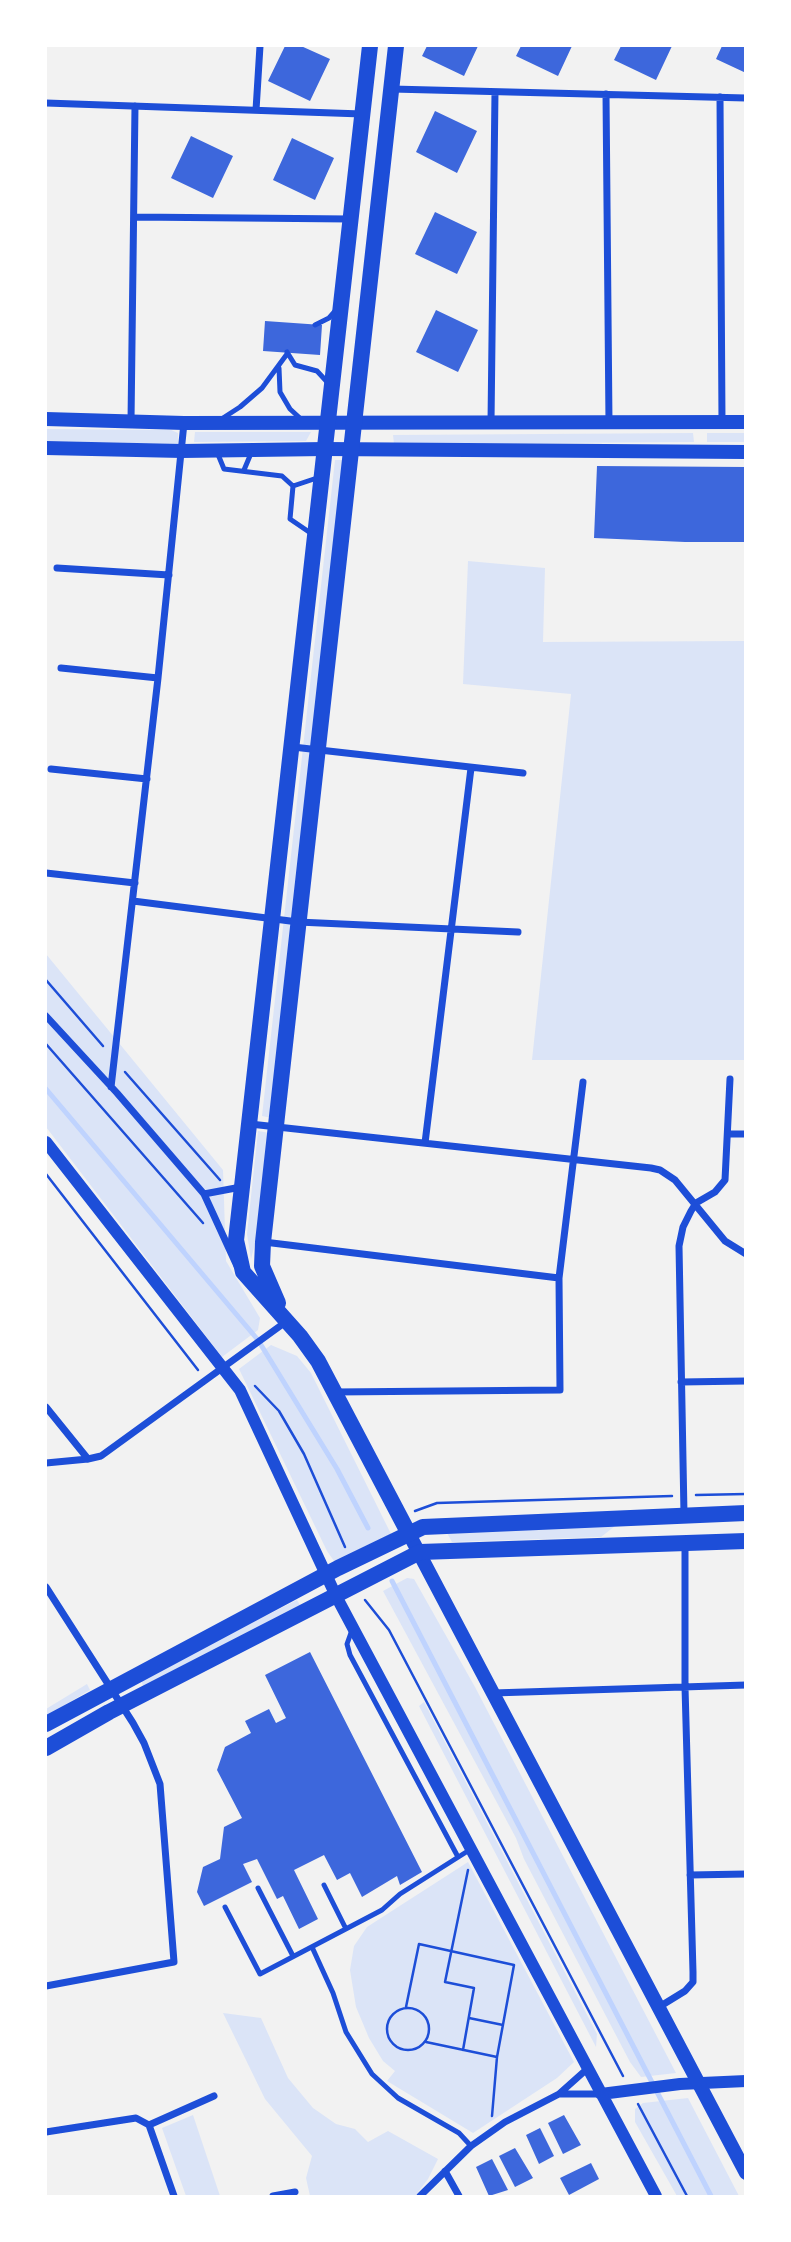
<!DOCTYPE html>
<html>
<head>
<meta charset="utf-8">
<style>
  body { margin:0 }
  #map { position:relative; width:791px; height:2242px; overflow:hidden; background:#f2f2f2; font-family:"Roboto Condensed",sans-serif }
  canvas { display:block }
  .frame { position:absolute; inset:0; border:47px solid #fff; pointer-events:none }
</style>
</head>
<body>
<div id="map">
<canvas width="791" height="2242"></canvas>
<div class="frame"></div>
</div>
<script>
const c = document.querySelector('canvas').getContext('2d');
c.lineJoin = 'round';
function fill(path, color) { c.fillStyle = color; c.fill(path, 'evenodd'); }
const toPath = rows => new Path2D(rows.map(r => 'M' + r).join(''));
function trace(path, color, width, dash) { c.strokeStyle = color; c.lineWidth = width; c.lineCap = dash ? 'butt' : 'round'; c.setLineDash(dash || []); c.stroke(path); }
fill(toPath([
  [46,429,171,430,178,433,178,444,46,441],
  [195,432,311,432,306,441,194,442],
  [693,433,694,442,394,444,393,435],
  [707,433,745,433,745,442,707,442],
  [335,460,344,460,272,1118,262,1116],
  [468,561,545,568,543,642,745,641,745,1060,532,1060,571,694,463,684],
  [46,954,223,1170,226,1261,260,1318,258,1330,222,1357,46,1127],
  [258,1131,270,1133,257,1236,251,1259,247,1234],
  [271,1345,297,1356,311,1373,391,1534,334,1561,327,1551,239,1369],
  [615,1526,601,1537,452,1542,447,1533],
  [407,1578,414,1579,475,1687,676,2073,641,2077,630,2062,524,1859,516,1838,383,1591],
  [297,1600,300,1605,143,1686,141,1679],
  [87,1684,90,1690,46,1716,46,1709],
  [424,1702,597,2034,596,2047,419,1706],
  [468,1862,574,2062,557,2078,473,2133,387,2081,395,2071,383,2061,369,2038,356,2007,350,1970,354,1946,367,1927],
  [223,2013,261,2018,288,2078,313,2108,336,2124,355,2129,368,2142,388,2131,438,2159,428,2179,415,2196,310,2196,306,2178,312,2156,265,2099],
  [688,2098,739,2196,677,2196,635,2122,635,2109,643,2103],
  [193,2115,220,2196,186,2196,162,2128]
]), '#dbe4f7');
trace(toPath([
  [46,1089,258,1340,337,1469,368,1528],
  [392,1581,711,2196]
]), '#bfd3fe', 5);
fill(toPath([
  [285,46,301,46,330,59,310,101,268,81],
  [427,46,478,46,464,76,422,56],
  [521,46,572,46,558,76,516,56],
  [621,46,672,46,656,80,614,60],
  [722,46,746,46,746,73,716,59],
  [435,111,477,131,457,173,416,152],
  [191,136,233,156,213,198,171,178],
  [292,138,334,158,315,200,273,180],
  [435,212,477,232,457,274,415,254],
  [436,310,478,330,458,372,416,352],
  [265,321,322,325,320,355,263,351],
  [597,466,746,467,746,542,685,542,594,538],
  [310,1652,422,1872,400,1885,397,1876,362,1897,350,1873,337,1880,324,1855,294,1870,318,1919,299,1929,283,1896,277,1899,257,1859,243,1864,252,1882,204,1906,197,1892,203,1867,220,1859,224,1827,242,1818,217,1770,225,1747,251,1733,245,1721,269,1709,276,1723,286,1718,265,1675],
  [564,2115,581,2145,563,2154,548,2123],
  [540,2128,554,2156,539,2164,526,2135],
  [515,2148,533,2178,515,2187,499,2156],
  [492,2159,508,2190,489,2196,476,2167],
  [591,2163,599,2179,569,2195,560,2178]
]), '#3d67dc');
trace(toPath([
  [46,980,103,1046],
  [46,1044,203,1223],
  [125,1072,220,1180],
  [46,1174,198,1370],
  [255,1386,279,1411,304,1454,345,1547],
  [696,1495,746,1494],
  [415,1511,437,1503,672,1496],
  [365,1600,389,1630,623,2076],
  [406,2007,419,1944,514,1965,497,2057,492,2116],
  '387 2029a21 21 0 1 1 42 0a21 21 0 1 1-42 0Z',
  [469,2018,503,2025],
  [426,2042,497,2057],
  [463,2050,474,1988,445,1982,468,1870],
  [638,2104,687,2196]
]), '#1d4ed8', 2.5);
trace(toPath([
  [315,325,329,318,336,310],
  [287,352,295,365,317,371,329,384],
  [279,368,280,392,290,409,302,420],
  [223,418,240,407,262,388,287,354],
  [217,452,224,469,282,476,293,486],
  [244,470,252,451],
  [293,486,290,519,312,534],
  [293,486,320,477],
  [352,1630,347,1644,350,1655,458,1857],
  [324,1885,345,1927],
  [258,1888,293,1956],
  [225,1907,260,1974,382,1910,400,1894,471,1849],
  [312,1947,333,1993,346,2032,372,2074,398,2098,459,2133,471,2146]
]), '#1d4ed8', 5);
trace(toPath([
  [392,89,746,98],
  [606,94,609,423],
  [720,97,722,422],
  [46,103,362,114],
  [256,110,260,46],
  [134,217,350,219],
  [131,421,135,106],
  [491,422,495,92],
  [57,568,169,575],
  [61,668,158,678],
  [293,747,523,773],
  [51,769,147,779],
  [46,873,135,883],
  [133,901,298,922,518,932],
  [46,1016,117,1093,204,1194,237,1266],
  [111,1087,158,678,184,423],
  [250,1124,651,1168,660,1170,675,1180,725,1241,746,1254],
  [728,1134,746,1134],
  [425,1143,471,768],
  [204,1194,241,1187],
  [264,1242,559,1278],
  [681,1382,746,1381],
  [335,1392,560,1390,559,1278,583,1082],
  [46,1407,88,1459],
  [46,1463,88,1459,101,1456,287,1321],
  [684,1514,679,1246,683,1227,691,1211,696,1203,715,1192,725,1180,730,1079],
  [46,1587,133,1723,144,1743,160,1784,174,1962,46,1986],
  [493,1693,746,1685],
  [690,1875,746,1874],
  [659,2007,685,1991,693,1982,693,1972,685,1687,685,1543],
  [560,2094,601,2094],
  [149,2125,214,2096],
  [46,2132,136,2118,149,2125,174,2196],
  [445,2171,459,2196],
  [273,2196,295,2192],
  [420,2196,471,2146,505,2122,559,2094,587,2069]
]), '#1d4ed8', 7);
trace(toPath([
  [46,1142,240,1390,336,1596,656,2196],
  [601,2094,680,2084,746,2081]
]), '#1d4ed8', 12);
trace(toPath([
  [46,419,184,423,746,422],
  [46,448,182,451,325,449,746,452],
  [409,1534,746,2173]
]), '#1d4ed8', 14);
trace(toPath([
  [370,46,236,1240,243,1272,300,1336,318,1361,409,1534],
  [278,1303,262,1266,263,1242,396,46],
  [46,1724,338,1568,423,1527,746,1513],
  [46,1748,109,1712,420,1552,746,1541]
]), '#1d4ed8', 16);
</script>
</body>
</html>
